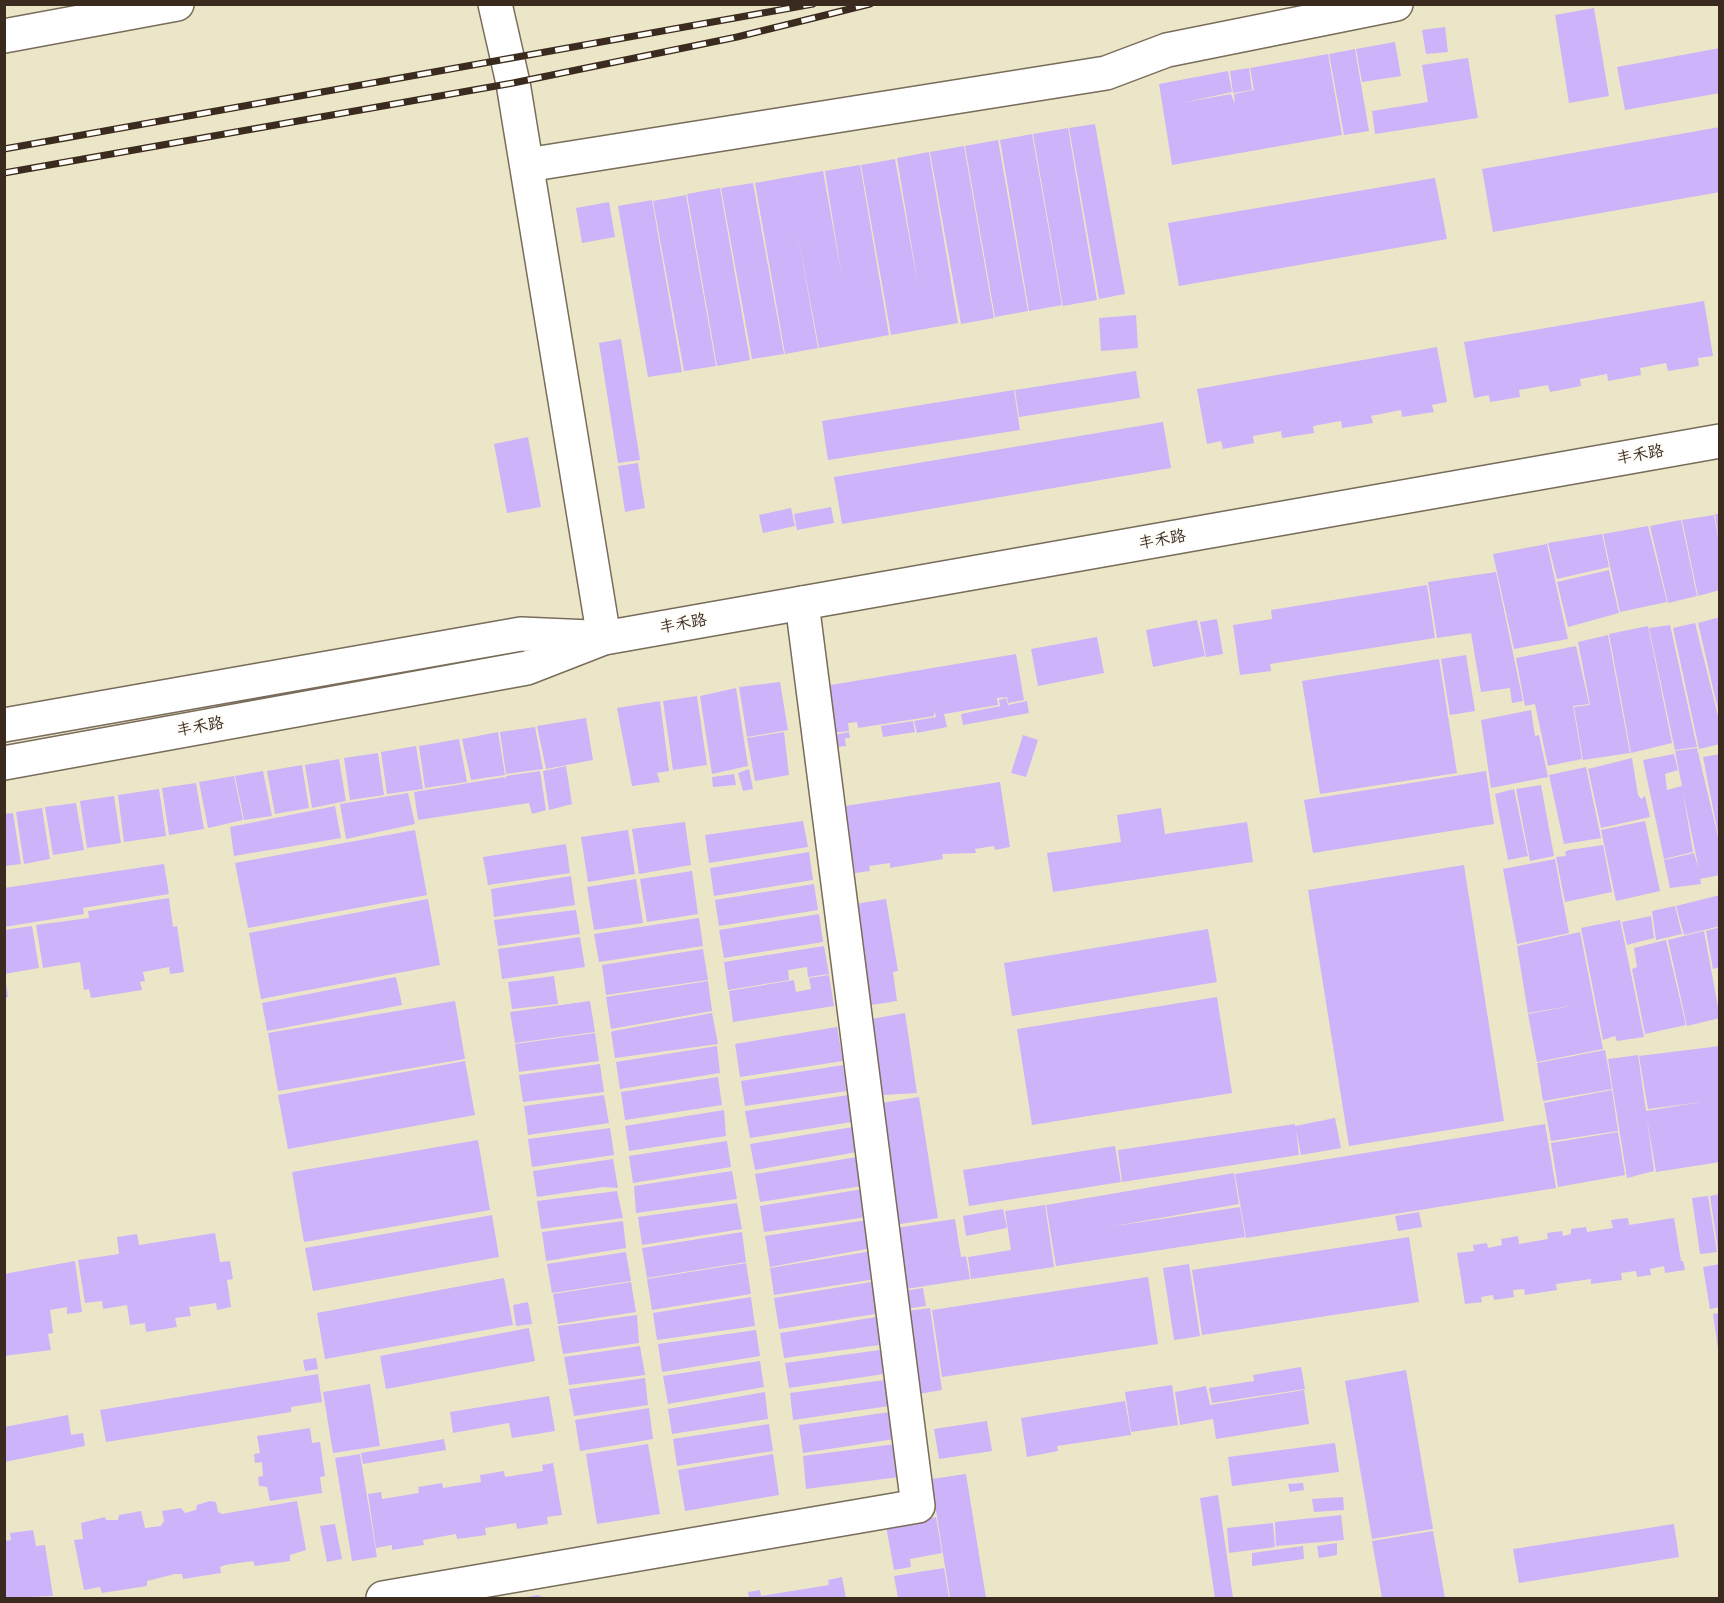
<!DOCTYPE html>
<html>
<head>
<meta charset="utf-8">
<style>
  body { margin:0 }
  #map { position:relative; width:1724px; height:1603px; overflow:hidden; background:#ece6c8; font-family:"Playpen Sans",sans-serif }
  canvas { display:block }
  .frame { position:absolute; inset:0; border:6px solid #3b2a1e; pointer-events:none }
</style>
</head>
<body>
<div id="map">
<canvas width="1724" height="1603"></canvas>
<div class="frame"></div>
</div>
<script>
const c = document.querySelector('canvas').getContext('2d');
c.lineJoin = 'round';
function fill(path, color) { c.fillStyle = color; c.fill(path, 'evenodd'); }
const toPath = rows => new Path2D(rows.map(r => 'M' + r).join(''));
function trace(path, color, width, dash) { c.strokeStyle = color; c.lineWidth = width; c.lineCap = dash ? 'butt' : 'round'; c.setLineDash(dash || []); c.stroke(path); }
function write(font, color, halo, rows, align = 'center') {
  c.font = font + ' "Playpen Sans","LXGW WenKai TC",sans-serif'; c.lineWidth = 4.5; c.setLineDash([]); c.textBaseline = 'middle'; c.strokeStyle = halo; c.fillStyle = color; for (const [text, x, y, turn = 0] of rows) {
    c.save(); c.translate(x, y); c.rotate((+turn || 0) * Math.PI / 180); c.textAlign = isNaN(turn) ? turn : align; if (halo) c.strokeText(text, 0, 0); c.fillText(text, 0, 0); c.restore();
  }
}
fill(toPath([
  [1594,8,1609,96,1569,103,1555,15],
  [1445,27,1448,52,1426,54,1422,30],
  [1395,42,1401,76,1362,82,1356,49],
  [1720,48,1720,93,1625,110,1617,67],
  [1355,49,1369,131,1344,135,1329,54],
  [1328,54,1342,135,1172,165,1159,84,1228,71,1232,92,1182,103,1231,94,1235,104,1234,94,1254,90,1250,68],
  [1468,58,1478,118,1375,134,1372,111,1428,102,1422,65],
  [1249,68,1252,90,1233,93,1230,71],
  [1095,124,1125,294,1099,299,1069,128],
  [1720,127,1720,192,1493,232,1482,169],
  [1068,128,1097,300,1063,306,1033,134],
  [1032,134,1062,305,1029,311,1000,140],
  [998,140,1028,311,995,317,965,146],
  [964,146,994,318,961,324,930,152],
  [929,152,958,323,891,335,861,165,895,159,919,291,897,158],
  [860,165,889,335,819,348,797,230,818,348,785,354,755,183,823,171,842,278,825,171],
  [1435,178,1447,239,1179,286,1168,223],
  [753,183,784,354,752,359,721,188],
  [720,188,750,360,717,366,687,194],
  [686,195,716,366,684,371,653,201],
  [652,200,682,372,648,377,618,206],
  [609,202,615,237,582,243,576,208],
  [1704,301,1713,356,1698,358,1699,366,1668,371,1666,363,1640,368,1641,375,1608,381,1607,374,1580,379,1581,386,1550,392,1548,385,1519,390,1520,397,1490,402,1489,395,1474,398,1464,342],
  [1136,315,1138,348,1101,351,1099,318],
  [621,339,640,460,618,463,599,343],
  [1437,347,1447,402,1432,405,1434,412,1402,417,1401,410,1371,416,1373,423,1342,428,1341,421,1313,426,1314,433,1282,438,1281,431,1253,436,1254,443,1223,449,1221,441,1207,444,1197,389],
  [1136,371,1140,398,1019,417,1015,390],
  [1014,390,1020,430,828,460,822,421],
  [1163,422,1171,468,842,524,834,477],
  [528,437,541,507,507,513,494,444],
  [638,463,645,508,625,512,618,466],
  [831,507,834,523,797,530,794,514],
  [791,508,795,526,763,533,759,515],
  [1715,514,1720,514,1720,535,1718,535],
  [1714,515,1720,548,1720,590,1698,596,1682,520],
  [1681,520,1697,596,1668,603,1650,526],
  [1648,526,1667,602,1620,612,1603,534],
  [1602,534,1609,567,1557,579,1548,543],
  [1547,544,1568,639,1514,649,1493,554],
  [1609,570,1619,613,1568,627,1557,582],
  [1496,572,1523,701,1512,703,1510,688,1481,692,1471,633,1437,638,1428,582],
  [1427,585,1435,638,1270,664,1271,671,1240,675,1233,625,1272,619,1271,610],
  [1720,617,1720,714,1719,714,1698,623],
  [1217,619,1223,654,1206,657,1200,622],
  [1197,620,1205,656,1153,667,1146,630],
  [1695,623,1720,724,1720,744,1699,749,1673,628],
  [1670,625,1697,747,1675,750,1649,628],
  [1648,626,1672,743,1631,753,1609,634],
  [1608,635,1630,753,1583,760,1574,707,1590,705,1578,642],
  [1097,637,1104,673,1038,686,1031,649],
  [1576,646,1589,704,1573,706,1582,759,1548,766,1535,704,1525,706,1516,658],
  [1016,654,1024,700,1008,703,1007,697,997,698,998,705,944,714,947,727,917,733,914,721,936,717,935,713,944,711,934,713,934,716,858,728,857,722,848,723,849,731,833,733,825,686],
  [1466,655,1475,711,1450,715,1441,659],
  [1439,659,1457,773,1320,794,1302,681],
  [780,682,788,730,747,737,739,687],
  [736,688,748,766,712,774,700,696],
  [697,696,707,765,673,770,663,701],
  [1006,698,1008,705,1027,701,1029,713,963,725,961,714,1000,706,999,700],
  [660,701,669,771,657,773,660,782,632,786,617,708],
  [1531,710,1535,736,1539,735,1548,777,1491,788,1481,720],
  [586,718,593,760,546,769,537,726],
  [913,721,915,732,883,737,881,726],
  [535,727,543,769,506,774,500,732],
  [498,732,505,775,471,780,462,739],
  [784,732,789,775,755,781,747,738],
  [849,732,850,738,845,738,846,746,836,747,834,735],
  [1023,735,1038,740,1026,777,1011,773],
  [459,739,467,782,425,788,419,746],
  [416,746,423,789,387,794,381,752],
  [1697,748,1720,845,1720,875,1700,879,1701,884,1670,888,1664,860,1694,853,1699,870,1683,792,1693,852,1664,859,1643,760,1674,754,1678,770,1665,774,1667,790,1682,786,1675,751],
  [378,753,384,795,350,800,344,758],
  [1720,754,1720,834,1718,834,1703,757],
  [1632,758,1638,795,1641,799,1645,796,1650,817,1601,828,1588,769],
  [339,759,346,801,312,808,305,765],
  [302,765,309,808,275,814,267,771],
  [566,766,572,804,549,810,543,771],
  [1586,767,1601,838,1564,844,1549,775],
  [749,769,753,789,743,791,738,773],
  [263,771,272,816,244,820,235,776],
  [540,771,546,810,532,814,529,803,418,820,414,792,505,777,506,780,506,776],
  [1486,771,1494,824,1313,853,1304,800],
  [734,774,736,785,713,787,712,777],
  [234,776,243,820,208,828,199,782],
  [1000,782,1010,847,995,850,994,846,975,849,976,853,942,854,943,859,890,868,890,863,869,866,870,871,855,873,845,806],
  [196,783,204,829,169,835,162,788],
  [1541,785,1554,856,1530,861,1516,789],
  [159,789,166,836,124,842,118,795],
  [1514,789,1528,856,1508,860,1495,794],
  [408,793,415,824,346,839,340,804],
  [114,796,121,843,87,848,80,801],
  [76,803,84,850,53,855,45,807],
  [335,806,341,838,234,856,230,827],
  [42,808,50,859,24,864,16,812],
  [1161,808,1165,834,1247,822,1253,862,1053,892,1047,853,1121,842,1117,815],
  [13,813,21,864,4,866,4,814],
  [803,821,808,847,709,863,705,835],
  [1645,821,1660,891,1616,901,1601,830],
  [685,822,691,865,639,874,632,829],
  [415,830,427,895,248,928,235,863],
  [628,830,635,874,588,882,581,837],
  [566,844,570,873,488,885,483,857],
  [1603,845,1612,892,1565,902,1556,857,1566,856,1565,852,1569,850],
  [809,852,813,880,714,896,710,868],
  [1555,859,1569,933,1517,944,1503,869],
  [164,864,169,894,83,908,84,914,4,927,4,888],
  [1464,865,1504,1121,1349,1146,1308,890],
  [692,871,698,914,647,922,640,879],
  [571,876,575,905,494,917,491,889],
  [636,879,643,923,594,930,587,887],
  [814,884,818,910,719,926,715,900],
  [1720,895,1720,926,1684,935,1676,906],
  [169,898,173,927,177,926,184,972,170,974,169,967,143,972,145,981,140,982,142,990,91,998,89,989,84,990,80,962,43,968,36,925,89,918,88,911],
  [428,899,440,965,261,999,249,933],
  [886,899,898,971,893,972,897,1001,865,1006,849,905],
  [1675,906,1682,934,1656,940,1652,911],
  [576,910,580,934,498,946,494,920],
  [819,914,823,942,724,958,719,930],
  [1651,916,1654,938,1627,945,1622,922],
  [699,918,703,946,599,962,594,934],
  [1620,920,1644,1037,1617,1041,1615,1036,1603,1040,1581,928],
  [32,926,39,968,4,974,4,930],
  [1720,927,1720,967,1713,969,1706,931],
  [1208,929,1217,982,1012,1016,1004,963],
  [1704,931,1720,1018,1687,1026,1668,940],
  [1580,932,1603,1049,1537,1062,1528,1014,1576,1005,1528,1013,1517,946],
  [580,937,585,967,502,979,498,949],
  [1666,940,1686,1025,1645,1034,1632,969,1637,967,1634,948],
  [824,946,829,974,808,977,807,967,788,970,789,980,728,990,724,962],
  [703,949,708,980,606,995,602,965],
  [829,975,834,1006,733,1022,729,991,794,980,796,992,811,989,809,978],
  [554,976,558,1004,512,1009,508,982],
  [396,977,402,1005,267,1031,262,1003],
  [708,981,712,1011,611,1029,606,997],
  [6,983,8,997,4,998,4,984],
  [1217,997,1232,1093,1032,1125,1017,1029],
  [455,1001,465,1059,278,1091,268,1033],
  [590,1001,595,1032,515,1043,510,1012],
  [712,1013,718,1044,615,1058,611,1032,613,1031],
  [905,1013,917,1093,883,1095,871,1019],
  [837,1027,843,1061,740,1077,735,1044],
  [595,1033,599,1061,519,1072,515,1044],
  [717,1046,720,1073,620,1089,616,1062],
  [1720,1046,1720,1162,1656,1172,1647,1119,1654,1171,1627,1178,1608,1059,1638,1055,1646,1111,1702,1102,1648,1109,1639,1056],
  [1605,1050,1612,1089,1543,1101,1537,1063],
  [465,1061,475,1115,288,1149,278,1095],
  [600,1064,604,1092,523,1102,519,1075],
  [843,1065,847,1091,745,1106,741,1081],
  [718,1077,722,1105,625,1120,621,1092],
  [1612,1090,1618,1131,1551,1141,1544,1103],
  [604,1095,609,1123,528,1135,524,1106],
  [848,1095,852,1122,750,1138,745,1111],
  [919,1097,938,1218,894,1225,875,1104],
  [724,1110,726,1136,629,1151,625,1126],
  [1335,1118,1341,1148,1301,1155,1296,1129,1299,1155,1122,1182,1118,1150,1295,1124,1295,1126],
  [1545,1124,1556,1188,1246,1238,1235,1174],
  [853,1127,857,1152,755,1170,750,1144],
  [610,1128,614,1155,532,1167,528,1139],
  [1618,1132,1625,1175,1558,1187,1551,1143],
  [478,1140,490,1210,304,1242,292,1172],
  [727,1141,731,1167,633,1183,629,1156],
  [1115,1146,1121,1182,969,1206,963,1170],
  [857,1157,862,1186,760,1202,755,1174],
  [613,1159,618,1188,603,1187,537,1197,533,1171],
  [732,1171,737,1199,636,1213,634,1186],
  [1234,1173,1239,1204,1109,1227,1240,1207,1245,1237,1056,1266,1046,1205],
  [863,1189,867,1217,764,1232,760,1206],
  [617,1191,623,1218,541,1229,537,1201],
  [1720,1194,1720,1250,1718,1250,1710,1196],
  [1708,1196,1717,1252,1700,1254,1692,1198],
  [737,1203,742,1229,642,1245,638,1217],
  [1045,1205,1054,1267,971,1279,968,1257,1011,1250,1005,1211],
  [1003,1209,1007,1228,966,1236,963,1216],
  [1419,1212,1422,1227,1398,1231,1395,1216],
  [492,1215,499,1257,313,1291,305,1248],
  [1628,1218,1629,1225,1674,1218,1681,1261,1683,1261,1685,1270,1665,1273,1664,1266,1650,1269,1651,1275,1637,1277,1636,1271,1621,1273,1622,1280,1591,1284,1591,1279,1556,1284,1557,1290,1525,1295,1524,1289,1513,1290,1514,1297,1494,1300,1493,1295,1481,1297,1482,1302,1465,1304,1457,1253,1474,1251,1473,1245,1487,1243,1488,1248,1502,1245,1501,1239,1518,1236,1519,1244,1548,1239,1547,1233,1562,1231,1563,1236,1571,1234,1571,1229,1586,1227,1587,1232,1613,1228,1611,1220],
  [955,1219,961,1257,966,1256,970,1279,906,1289,896,1228],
  [867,1220,872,1248,770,1267,765,1236],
  [623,1221,626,1248,546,1261,542,1232],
  [742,1232,746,1262,647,1278,642,1248],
  [215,1233,220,1262,230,1261,233,1279,227,1280,231,1307,217,1310,216,1303,189,1307,191,1316,175,1318,177,1327,146,1332,145,1323,130,1325,127,1305,103,1309,102,1301,85,1303,78,1260,119,1254,117,1237,137,1234,139,1245],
  [1409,1237,1419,1302,1202,1335,1192,1270],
  [872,1251,876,1279,774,1295,770,1268],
  [626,1252,631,1281,552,1293,547,1264],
  [75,1261,82,1312,67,1314,67,1307,50,1310,53,1333,48,1334,51,1350,4,1356,4,1274],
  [746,1263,751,1294,652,1310,647,1279],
  [1189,1264,1200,1336,1174,1340,1163,1268],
  [1720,1264,1720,1307,1710,1309,1703,1267],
  [1148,1277,1158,1344,942,1377,932,1310],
  [504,1278,513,1325,325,1359,317,1313],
  [877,1281,882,1313,779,1329,774,1298],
  [631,1282,636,1312,558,1324,553,1294],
  [923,1288,926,1306,906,1309,903,1291],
  [751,1297,755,1326,657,1340,653,1313],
  [528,1302,532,1324,516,1326,513,1305],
  [930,1308,942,1390,919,1394,907,1311],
  [1720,1313,1720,1349,1718,1349,1713,1314],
  [637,1315,639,1343,563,1354,558,1326],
  [882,1316,887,1344,784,1358,780,1333],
  [529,1328,535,1361,386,1389,380,1356],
  [756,1330,760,1356,662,1372,658,1344],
  [640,1346,645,1375,569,1385,564,1357],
  [887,1349,891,1373,789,1388,785,1363],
  [316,1358,318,1369,305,1371,303,1360],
  [760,1361,764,1387,668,1404,663,1376],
  [1301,1367,1305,1389,1212,1403,1209,1388,1254,1381,1253,1375],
  [1406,1370,1433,1529,1372,1539,1345,1381],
  [318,1374,322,1402,291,1407,291,1412,106,1442,100,1410],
  [645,1378,648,1405,574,1416,569,1389],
  [892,1379,896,1405,793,1420,790,1393],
  [370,1384,380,1446,333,1453,323,1392],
  [1172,1385,1178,1425,1131,1432,1125,1392],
  [1206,1386,1210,1405,1304,1390,1309,1424,1216,1439,1213,1419,1180,1425,1175,1392],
  [765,1392,768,1419,672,1434,668,1409],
  [549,1396,555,1431,512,1438,509,1423,453,1433,450,1412],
  [1125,1401,1131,1435,1057,1446,1058,1451,1027,1457,1021,1418],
  [649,1408,653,1439,580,1451,575,1420],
  [897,1411,901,1438,803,1453,799,1425],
  [68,1415,71,1435,83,1433,85,1446,4,1462,4,1427],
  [987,1421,992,1451,939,1459,934,1429],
  [769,1424,773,1451,677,1466,673,1439],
  [310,1428,312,1443,320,1442,325,1476,320,1477,322,1493,270,1501,267,1487,259,1486,258,1477,263,1476,262,1462,255,1463,254,1454,260,1453,257,1436],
  [444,1439,446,1450,363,1464,361,1453],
  [903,1443,907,1476,806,1489,803,1456],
  [1335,1443,1339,1472,1232,1486,1228,1457],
  [648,1444,660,1514,597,1524,586,1454],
  [360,1454,377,1557,352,1561,335,1458],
  [773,1454,779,1495,685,1511,678,1470],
  [553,1463,562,1515,547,1517,548,1524,517,1529,516,1523,485,1528,486,1535,457,1539,456,1534,423,1540,424,1545,392,1550,392,1545,376,1548,368,1494,381,1492,382,1499,419,1493,418,1487,442,1483,443,1488,481,1482,480,1475,504,1471,505,1477,543,1471,542,1465],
  [966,1474,986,1598,950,1598,931,1479],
  [1303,1483,1304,1490,1290,1492,1288,1484],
  [1218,1495,1233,1598,1215,1598,1200,1498],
  [1343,1497,1344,1510,1314,1512,1312,1499],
  [210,1501,216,1502,218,1512,222,1514,297,1501,306,1550,290,1555,290,1561,255,1566,253,1561,225,1565,220,1567,221,1573,183,1579,182,1574,175,1574,147,1581,147,1586,102,1593,100,1587,84,1590,74,1540,83,1539,81,1523,105,1517,106,1520,118,1520,119,1515,141,1511,145,1528,161,1526,164,1521,162,1511,181,1508,185,1513,196,1510,197,1505],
  [1341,1515,1344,1540,1276,1546,1275,1522],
  [936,1517,942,1553,910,1559,911,1567,894,1570,886,1526],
  [1273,1523,1275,1547,1229,1553,1227,1528],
  [335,1524,342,1559,327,1562,320,1526],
  [1674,1524,1679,1557,1519,1583,1513,1549],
  [33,1530,36,1546,45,1545,53,1596,4,1598,4,1541,11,1540,10,1533],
  [1433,1531,1445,1598,1382,1598,1372,1541],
  [1337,1543,1337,1555,1319,1558,1317,1546],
  [1303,1546,1304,1559,1252,1566,1252,1553],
  [944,1568,949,1598,898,1598,894,1576],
  [842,1577,846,1598,749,1598,748,1592,760,1590,761,1596,829,1585,828,1580],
  [538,1595,545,1598,527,1598,527,1597]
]), '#cdb3f9');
const minor = toPath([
  [495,4,513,83,604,638],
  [4,36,177,4],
  [527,165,1106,73,1167,50,1396,4],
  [383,1598,918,1506,802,603]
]);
const major = toPath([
  [4,725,521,634,590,637],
  [4,763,527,668,604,638,1720,441]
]);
trace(minor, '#796c5a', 36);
trace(major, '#796c5a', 36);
trace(minor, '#fff', 33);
trace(major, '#fff', 33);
const rail = toPath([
  [4,149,813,4],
  [4,173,513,83,737,37,870,4]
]);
trace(rail, '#3b2a1e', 7);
trace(rail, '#fdfcf7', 4.5, [14]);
write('16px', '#3b2a1e', '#fdfcf7', [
  ["丰禾路",1640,455,-10],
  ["丰禾路",1162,540,-10],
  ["丰禾路",683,624,-10],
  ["丰禾路",200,727,-10]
]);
</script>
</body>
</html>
